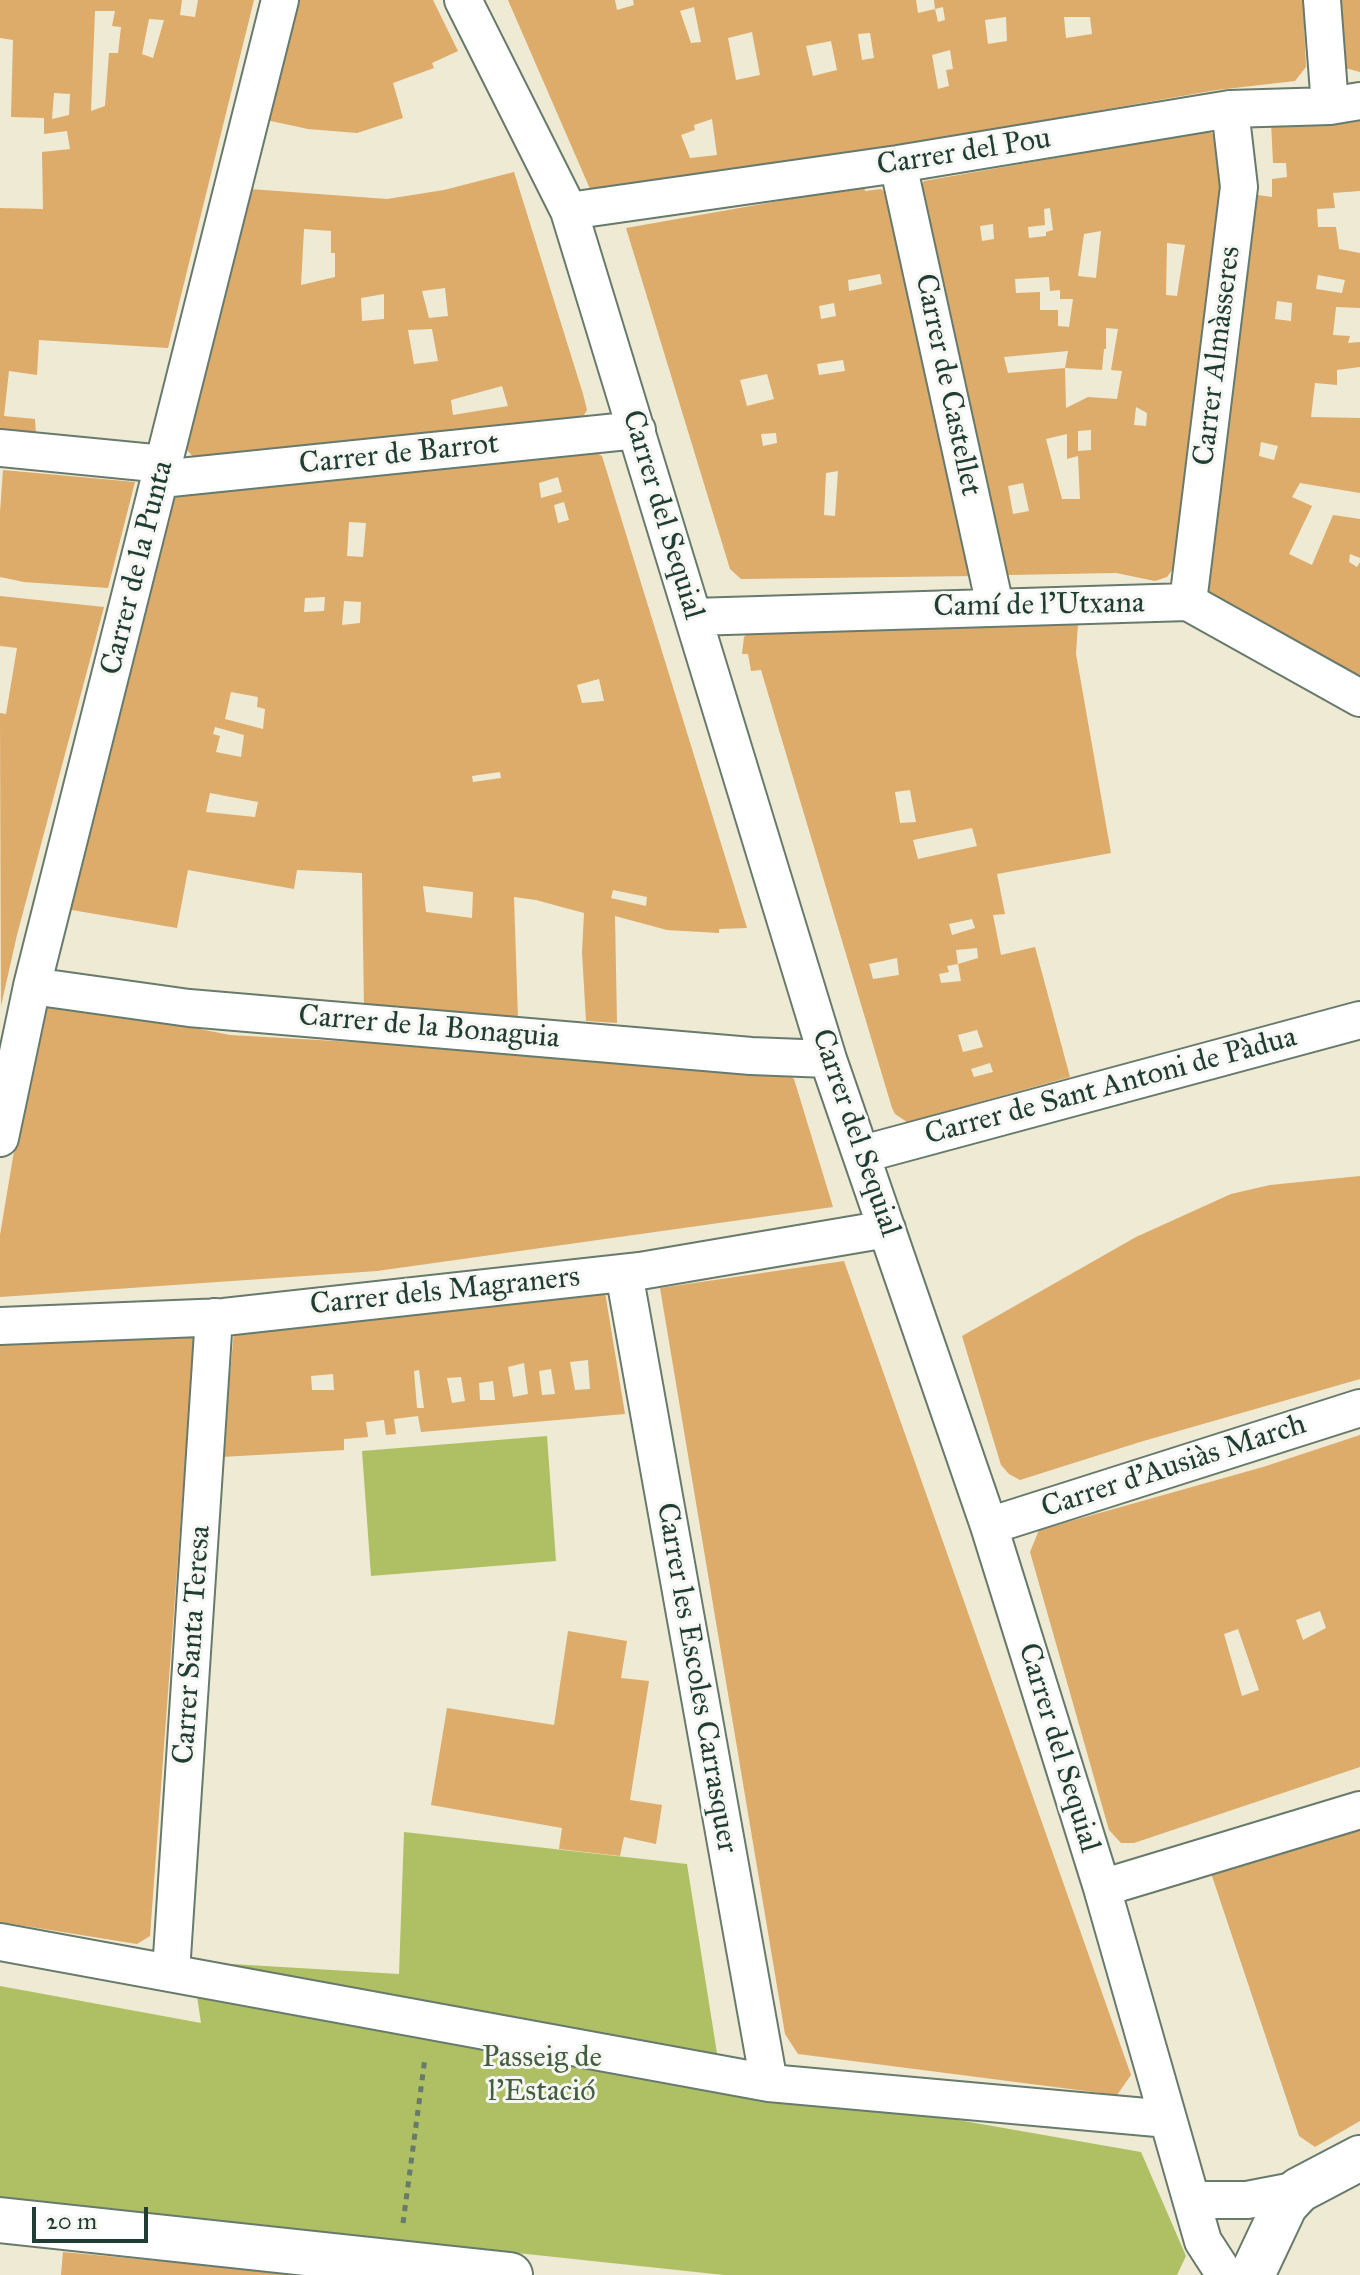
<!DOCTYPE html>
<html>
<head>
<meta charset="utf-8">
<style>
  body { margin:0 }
  #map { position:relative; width:1360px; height:2275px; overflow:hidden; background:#eeead3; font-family:"IM FELL Great Primer",serif }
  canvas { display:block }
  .scale { position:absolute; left:32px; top:2207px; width:116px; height:36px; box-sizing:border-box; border:4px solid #1f3d34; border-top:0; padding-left:10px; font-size:24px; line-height:28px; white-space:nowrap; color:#1f3d34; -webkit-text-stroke:6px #f6f6f2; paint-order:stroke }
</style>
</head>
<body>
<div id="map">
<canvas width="1360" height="2275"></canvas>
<div class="scale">20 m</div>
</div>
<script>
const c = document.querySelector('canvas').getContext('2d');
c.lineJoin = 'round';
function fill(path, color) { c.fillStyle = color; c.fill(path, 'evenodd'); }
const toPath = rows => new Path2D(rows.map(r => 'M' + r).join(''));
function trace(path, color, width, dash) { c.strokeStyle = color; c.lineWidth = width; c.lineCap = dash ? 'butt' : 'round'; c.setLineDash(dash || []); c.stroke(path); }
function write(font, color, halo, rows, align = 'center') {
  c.font = font + ' "IM FELL Great Primer",serif'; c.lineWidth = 6; c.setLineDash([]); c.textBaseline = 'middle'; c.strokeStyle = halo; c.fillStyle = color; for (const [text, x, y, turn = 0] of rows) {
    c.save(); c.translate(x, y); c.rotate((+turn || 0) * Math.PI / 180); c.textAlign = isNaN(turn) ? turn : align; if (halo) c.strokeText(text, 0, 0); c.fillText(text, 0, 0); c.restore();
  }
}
fill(toPath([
  [547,1436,556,1561,371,1576,362,1451],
  [404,1832,687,1864,722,2085,815,2095,1141,2152,1186,2256,1177,2275,724,2275,0,2198,0,1986,201,2023,197,1996,198,1962,399,1974]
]), '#aec063');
fill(toPath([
  [0,0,182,0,180,15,195,17,198,0,254,0,168,348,39,340,37,375,9,371,4,416,35,419,36,434,0,430,0,208,43,209,42,152,70,149,67,131,44,134,44,118,11,117,13,40,0,38],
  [95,11,115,11,112,26,121,27,118,53,109,53,105,106,91,111],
  [149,19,164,20,153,58,142,54],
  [54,93,70,94,69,115,52,119],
  [295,0,433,0,458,51,432,63,434,68,393,83,403,118,357,133,308,129,266,120],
  [508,0,615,0,617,10,634,5,633,0,916,0,918,13,935,9,938,22,945,20,943,7,935,9,934,0,1303,0,1306,67,1295,81,1217,90,831,157,597,205],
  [694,7,701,42,691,43,680,11],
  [1006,17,1007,41,988,44,985,20],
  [1064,17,1090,17,1092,34,1066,38],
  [752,32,760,75,736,80,728,38],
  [870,33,874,58,862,60,858,34],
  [831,41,837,70,813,76,806,46],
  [950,50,953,69,946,70,949,86,938,89,932,55],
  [712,119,717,155,690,158,681,135,695,130,694,125],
  [1337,0,1360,0,1360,72,1345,68,1340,58],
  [1360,111,1360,191,1333,193,1335,208,1317,209,1318,227,1336,227,1339,249,1360,253,1360,308,1336,307,1333,335,1350,336,1348,343,1360,342,1360,367,1337,370,1337,385,1315,383,1311,417,1360,418,1360,493,1300,483,1292,497,1312,506,1289,554,1312,565,1333,515,1360,519,1360,558,1350,554,1349,562,1357,567,1360,562,1360,675,1204,599,1250,194,1272,197,1272,179,1287,177,1286,163,1273,163,1271,122],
  [1318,275,1345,280,1342,293,1316,289],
  [1277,301,1292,303,1291,321,1275,319],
  [1261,442,1278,446,1274,460,1259,456],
  [1209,131,1221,140,1223,191,1173,569,1167,577,1155,581,1116,573,1009,575,1003,570,915,194,924,181],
  [1050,208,1053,230,1046,232,1046,236,1029,238,1028,227,1045,225,1044,209],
  [993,224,994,239,982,241,980,226],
  [1101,231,1096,278,1078,276,1084,234],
  [1167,243,1185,245,1177,296,1166,295],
  [1049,277,1050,291,1060,290,1060,299,1073,299,1069,327,1058,326,1058,310,1040,310,1040,292,1016,293,1015,279],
  [1106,328,1118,329,1111,370,1122,371,1117,399,1088,397,1066,408,1065,368,1102,370,1104,349,1106,349],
  [1068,351,1065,368,1008,373,1004,357],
  [1136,407,1147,413,1146,426,1134,425],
  [1091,430,1091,450,1078,451,1078,431],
  [1067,434,1067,459,1078,456,1080,499,1062,499,1046,439],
  [1023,483,1029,511,1013,514,1008,486],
  [514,172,583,394,587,410,580,422,196,460,186,449,250,189,387,199,444,190],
  [304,229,331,231,331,253,335,253,335,277,301,285],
  [445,288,448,316,429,318,422,291],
  [384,294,384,319,362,321,361,298],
  [432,329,438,361,414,364,408,330],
  [502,386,508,406,453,415,451,400],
  [864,186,865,191,881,189,888,195,974,576,741,579,730,569,626,228],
  [880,274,882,284,849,291,848,280],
  [834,303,836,316,821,319,819,306],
  [843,360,845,371,819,375,817,364],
  [767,374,774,399,747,406,740,380],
  [776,433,777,443,763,446,761,434],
  [838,471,835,516,824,515,826,473],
  [591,449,602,456,747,928,719,929,719,933,667,930,615,916,617,1023,586,1021,582,952,584,913,536,900,514,897,518,1019,364,1010,362,873,297,870,294,889,188,870,177,928,66,909,176,491],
  [558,477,562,492,541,498,539,483],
  [564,502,569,520,558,523,554,505],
  [349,522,366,523,363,557,347,556],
  [325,597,324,611,304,612,305,598],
  [344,601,361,602,360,623,342,625],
  [599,679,604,701,582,703,577,685],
  [231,692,258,697,257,707,265,709,263,729,225,719],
  [215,727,244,735,241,757,216,752,220,736,213,734],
  [500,772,501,778,473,782,472,776],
  [210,793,258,802,255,817,206,812],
  [423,886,473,892,472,918,426,912],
  [613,890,647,897,646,906,611,898],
  [3,470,135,482,108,588,24,582,0,577,0,512],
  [0,596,104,607,17,935,1,1006,0,713,6,714,17,648,0,646],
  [1078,623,1076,654,1111,853,997,874,1005,914,993,915,1001,955,1035,947,1070,1077,907,1122,895,1114,892,1108,761,670,751,671,748,654,742,654,744,637,753,627,853,626,852,632,943,625],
  [910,790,916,822,900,823,895,792],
  [972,828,977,846,918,859,913,840],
  [972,919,975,928,952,935,949,924],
  [977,948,978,958,958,964,961,981,941,983,939,974,949,972,947,966,958,964,956,950],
  [897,958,899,975,873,979,869,964],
  [977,1030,983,1047,963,1052,958,1035],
  [990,1063,993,1072,974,1077,971,1069],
  [53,1000,230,1035,777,1066,794,1079,833,1207,377,1271,0,1297,0,1235,37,1013],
  [1360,1176,1360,1379,1140,1442,1020,1480,1009,1474,1001,1465,962,1336,1136,1237,1231,1194,1270,1185],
  [844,1261,1131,2075,1117,2095,798,2054,785,2034,660,1288],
  [604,1286,625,1414,421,1432,418,1416,394,1419,396,1434,386,1435,384,1420,366,1422,368,1437,344,1439,344,1450,222,1457,234,1332],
  [588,1360,590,1389,575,1390,570,1362],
  [524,1363,528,1394,513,1397,508,1367],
  [551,1369,555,1394,542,1395,539,1371],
  [419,1370,424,1408,417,1408,414,1371],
  [333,1374,334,1390,312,1390,311,1376],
  [461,1377,465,1401,452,1403,447,1378],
  [493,1381,495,1400,480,1400,479,1383],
  [180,1327,194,1340,150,1936,137,1944,0,1922,0,1341],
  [1360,1435,1360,1767,1134,1843,1121,1843,1109,1830,1099,1795,1030,1552,1039,1530,1263,1467],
  [1320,1611,1326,1628,1303,1640,1296,1620],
  [1238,1629,1259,1690,1242,1696,1224,1634],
  [568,1631,627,1641,621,1678,649,1681,630,1800,662,1805,656,1844,624,1837,620,1856,559,1849,562,1828,431,1805,447,1708,554,1725],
  [1360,1826,1360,2121,1315,2147,1299,2136,1211,1873],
  [63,2252,288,2273,288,2275,61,2275]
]), '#ddab6a');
const street = toPath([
  [463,0,569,211,828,1059,989,1526,1102,1888,1203,2241,1225,2275],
  [1322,0,1330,106],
  [898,164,995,606],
  [569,211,898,164,1230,109,1330,106,1360,101],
  [0,448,164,464],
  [161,479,637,430],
  [1188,602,1239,187,1230,109],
  [693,617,1188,602,1360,698],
  [32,986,189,1008,751,1056,828,1059],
  [0,1138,32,986,280,0],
  [863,1154,1360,1020],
  [624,1273,769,2083],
  [0,1326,224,1317,640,1271,887,1229],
  [989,1526,1360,1408],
  [1102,1888,1360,1810],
  [0,1942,769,2083,1168,2119],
  [171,1972,214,1317],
  [1192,2200,1247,2200,1299,2190]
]);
const secondary = toPath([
  [0,2220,510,2275],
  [1252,2275,1285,2205,1299,2190,1360,2158]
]);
trace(street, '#677a6c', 40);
trace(secondary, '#677a6c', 48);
trace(toPath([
  [403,2223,425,2058]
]), '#677a6c', 5, [6, 6]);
trace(street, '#fff', 36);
trace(secondary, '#fff', 44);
write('30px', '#1f3d34', '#f6f6f2', [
  ["Carrer del Pou",964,153,-9],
  ["Carrer Almàsseres",1218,356,-83],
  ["Carrer de Castellet",947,385,78],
  ["Carrer de Barrot",399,455,-6],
  ["Carrer del Sequial",662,515,73],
  ["Carrer de la Punta",138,568,-76],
  ["Camí de l'Utxana",1039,606,-1],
  ["Carrer de la Bonaguia",429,1028,5],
  ["Carrer de Sant Antoni de Pàdua",1111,1087,-15],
  ["Carrer del Sequial",855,1133,71],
  ["Carrer dels Magraners",445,1292,-6],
  ["Carrer d'Ausiàs March",1174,1467,-18],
  ["Carrer Santa Teresa",193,1645,-86],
  ["Carrer les Escoles Carrasquer",696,1678,80],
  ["Carrer del Sequial",1058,1748,73]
]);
write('30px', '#435e40', '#f6f6f2', [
  ["Passeig de",542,2059],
  ["l'Estació",542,2093]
]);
</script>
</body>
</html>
